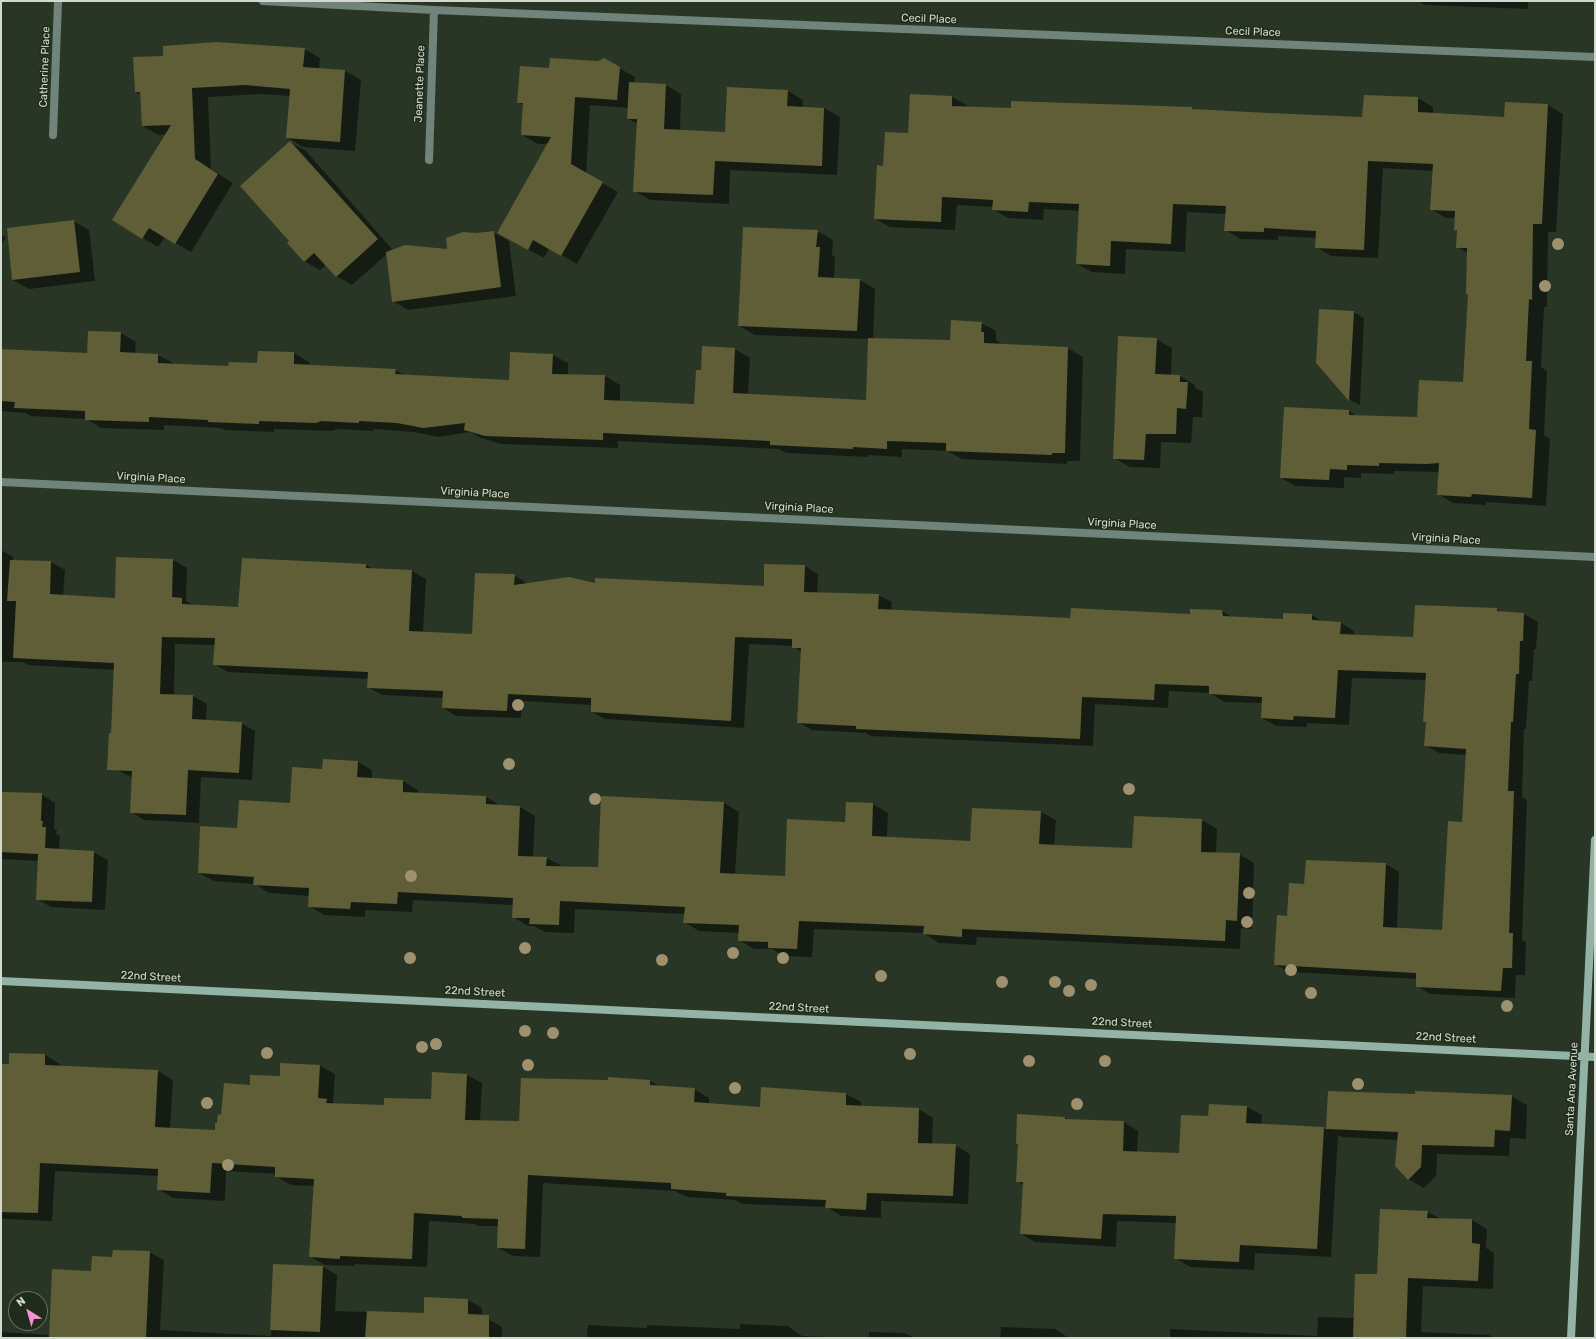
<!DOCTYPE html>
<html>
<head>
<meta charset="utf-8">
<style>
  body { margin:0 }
  #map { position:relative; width:1596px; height:1339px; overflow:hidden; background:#293625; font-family:Rubik,sans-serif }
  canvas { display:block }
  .frame { position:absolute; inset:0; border:2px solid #d2dacf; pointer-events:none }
  .north { position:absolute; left:8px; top:1291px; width:40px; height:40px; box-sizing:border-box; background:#1f2c1b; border:1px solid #677263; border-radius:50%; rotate:323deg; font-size:11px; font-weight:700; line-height:16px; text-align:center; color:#d2dacf }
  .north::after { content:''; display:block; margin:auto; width:14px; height:18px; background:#f591d2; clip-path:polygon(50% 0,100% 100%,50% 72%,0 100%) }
</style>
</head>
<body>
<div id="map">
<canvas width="1596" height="1339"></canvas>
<div class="frame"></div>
<div class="north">N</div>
</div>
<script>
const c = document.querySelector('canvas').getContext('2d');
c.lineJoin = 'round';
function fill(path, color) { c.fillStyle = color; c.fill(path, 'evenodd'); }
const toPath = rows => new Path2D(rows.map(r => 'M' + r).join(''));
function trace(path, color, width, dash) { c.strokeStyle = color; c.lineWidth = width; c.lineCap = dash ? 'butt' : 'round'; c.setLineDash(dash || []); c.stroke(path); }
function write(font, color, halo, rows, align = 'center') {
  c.font = font + ' Rubik,sans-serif'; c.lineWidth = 3; c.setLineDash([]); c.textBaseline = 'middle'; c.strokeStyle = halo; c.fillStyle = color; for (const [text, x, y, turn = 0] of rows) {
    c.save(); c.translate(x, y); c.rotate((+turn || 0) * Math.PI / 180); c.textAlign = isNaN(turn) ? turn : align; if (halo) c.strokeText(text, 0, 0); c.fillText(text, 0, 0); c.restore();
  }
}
fill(toPath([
  [1418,1,1528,1,1528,9,1425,5],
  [304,49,320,58,319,69,345,71,361,80,355,151,303,147,288,138,291,96,261,94,208,97,211,169,233,183,191,252,165,237,158,247,143,238,167,134,158,135,143,126,141,95,136,92],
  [619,68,635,77,634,83,666,85,681,94,680,131,726,133,788,91,803,100,803,108,824,108,840,117,837,175,730,170,729,204,650,200,634,191,638,124,628,119,629,108,590,105,586,174,618,192,577,264,549,248,544,258,514,242,548,144,538,144,522,135,524,105,518,102,550,69],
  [1365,96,1418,98,1433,107,1433,114,1505,118,1548,105,1563,114,1556,232,1548,232,1547,307,1544,307,1541,367,1547,371,1544,435,1550,439,1546,506,1486,502,1486,505,1453,503,1438,494,1440,472,1394,471,1394,474,1361,473,1361,478,1344,477,1344,488,1296,486,1281,478,1349,411,1357,416,1418,419,1464,383,1469,294,1468,253,1457,247,1458,232,1455,230,1456,218,1446,218,1431,209,1433,171,1383,168,1378,258,1331,256,1316,247,1316,238,1278,236,1278,240,1240,239,1226,230,1226,214,1187,212,1185,252,1126,249,1125,274,1092,272,1077,264,1079,211,1044,209,1043,220,1008,218,994,210,994,207,957,205,955,230,890,227,875,219,884,167,909,134,952,97,967,105,966,107,1012,109,1012,102,1192,108,1195,110,1363,118],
  [290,142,306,151,392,249,389,252,448,250,493,232,509,241,516,296,408,310,393,301,387,254,352,285,336,276,326,265,320,270,304,261,291,241],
  [73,221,89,230,95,281,29,289,13,280],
  [817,231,833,240,832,256,835,257,834,279,860,280,875,289,873,339,951,341,981,323,996,331,996,340,999,342,999,345,1068,348,1083,357,1080,461,1067,461,1067,464,962,459,947,451,902,449,902,457,868,455,868,457,786,453,779,449,618,441,618,448,501,444,481,438,470,432,439,437,413,432,374,429,374,431,337,429,332,431,274,429,274,432,225,430,220,428,164,425,164,430,101,428,86,419,31,416,25,413,1,411,1,350,88,354,121,333,136,342,135,354,158,355,173,363,173,365,229,367,258,364,294,353,309,362,309,366,395,370,405,375,510,381,511,353,553,355,568,363,568,375,605,376,620,385,620,402,694,405,702,371,703,347,735,349,750,358,748,395,866,401,869,339,755,335,739,326],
  [1,234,6,238,1,244],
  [1320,310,1354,312,1364,318,1360,405,1350,400,1318,362],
  [1156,339,1172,348,1171,376,1180,376,1195,385,1195,388,1203,392,1202,417,1193,417,1191,443,1161,442,1160,468,1130,467,1114,458],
  [1,550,13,557,13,561,51,562,65,570,63,596,116,599,117,558,173,560,187,568,186,601,195,606,239,608,366,565,373,569,412,571,426,579,423,632,472,635,514,575,528,584,764,587,805,566,818,574,817,593,878,595,892,602,891,610,1071,619,1190,615,1191,610,1222,611,1234,618,1284,620,1312,615,1323,622,1341,623,1354,631,1354,635,1414,638,1497,609,1504,613,1524,614,1538,622,1536,649,1534,649,1532,681,1529,681,1526,729,1524,729,1522,797,1527,800,1522,940,1526,942,1525,975,1516,975,1515,998,1430,994,1417,986,1417,979,1288,972,1275,964,1288,917,1305,885,1386,864,1399,872,1397,929,1443,931,1463,823,1467,755,1439,753,1425,745,1427,723,1424,721,1426,680,1352,678,1349,725,1307,723,1307,727,1276,726,1262,718,1263,703,1224,702,1210,693,1169,691,1168,708,1095,704,1093,746,871,736,866,733,812,730,798,722,802,652,793,646,749,644,744,728,605,719,592,712,592,705,522,701,521,718,456,716,443,708,443,698,382,695,368,687,369,679,228,672,214,664,215,645,175,644,174,695,193,696,207,704,206,721,241,723,255,731,252,780,201,777,199,823,144,820,131,812,133,778,117,770,115,670,28,665,23,662,1,662],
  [358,762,372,770,372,779,403,781,418,790,418,794,486,797,501,806,520,807,535,816,533,857,547,858,562,866,599,868,724,803,739,812,735,875,786,877,846,823,873,804,888,813,887,838,971,842,1041,812,1056,820,1054,846,1133,849,1158,818,1202,820,1217,829,1216,853,1239,854,1254,863,1252,929,1241,928,1240,949,977,937,976,945,939,943,924,933,814,929,812,957,784,956,772,949,754,949,739,940,740,933,699,931,684,922,685,914,575,909,574,933,545,932,534,926,528,926,513,917,513,905,413,900,412,912,365,910,365,917,324,915,309,906,309,896,269,893,255,884,214,881,199,873,238,829,291,804,323,770],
  [1,793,41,794,55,803,54,829,57,830,56,834,60,836,59,850,93,852,108,860,105,910,51,907,37,899,38,861,1,859],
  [10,1054,45,1055,60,1064,60,1066,158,1071,173,1080,170,1129,216,1131,222,1116,251,1086,320,1066,335,1074,333,1104,385,1106,432,1100,433,1073,467,1075,482,1083,480,1121,520,1122,609,1081,609,1078,650,1081,661,1087,694,1089,709,1098,709,1104,761,1108,762,1088,846,1094,861,1102,861,1107,919,1109,933,1118,932,1144,955,1145,970,1154,968,1204,881,1201,881,1218,841,1216,827,1207,742,1204,735,1200,687,1197,675,1191,543,1183,540,1257,513,1256,498,1248,499,1226,479,1226,474,1224,429,1221,427,1267,355,1264,354,1266,325,1265,310,1257,314,1186,291,1185,276,1176,276,1174,226,1171,225,1201,173,1198,158,1189,159,1176,55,1171,52,1221,4,1219,1,1217,1,1065,10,1065],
  [1329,1092,1416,1095,1511,1096,1527,1105,1526,1139,1510,1138,1509,1156,1437,1154,1436,1176,1424,1188,1408,1179,1398,1140,1343,1137,1338,1135,1331,1257,1255,1253,1254,1270,1190,1267,1175,1258,1177,1223,1117,1221,1116,1247,1035,1242,1021,1234,1024,1185,1017,1181,1019,1145,1017,1144,1065,1118,1070,1120,1124,1122,1138,1131,1137,1153,1180,1154,1209,1117,1210,1105,1247,1107,1262,1115,1261,1125,1323,1128,1327,1130],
  [1428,1212,1441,1219,1472,1220,1487,1229,1486,1248,1494,1253,1493,1289,1423,1286,1421,1332,1489,1335,1494,1338,1170,1338,1170,1329,1317,1336,1318,1317,1354,1318,1378,1275],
  [149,1252,164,1260,160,1330,271,1336,274,1265,323,1267,337,1275,335,1311,424,1314,425,1298,468,1300,482,1308,482,1318,488,1319,502,1327,502,1338,1,1338,1,1332,50,1335,92,1272,113,1258],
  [740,1324,788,1326,802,1336,860,1338,587,1338,588,1325,647,1328,647,1325,740,1329],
  [1001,1327,1055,1329,1069,1338,1000,1338],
  [869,1332,905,1333,914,1338,869,1338]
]), '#0007');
fill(toPath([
  [216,42,305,48,303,67,345,70,340,142,286,138,290,89,245,85,192,88,195,159,218,174,175,244,149,228,142,239,112,220,171,125,142,126,140,92,135,92,133,57,163,56,163,46],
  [550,58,598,61,604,58,620,67,617,100,575,97,571,164,603,182,561,256,533,240,528,250,497,233,551,137,521,135,523,103,517,103,520,66,549,68],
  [629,82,666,84,664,129,725,132,727,87,788,90,787,106,824,108,822,166,715,161,713,195,633,192,637,119,627,119],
  [910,94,952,96,952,106,1011,108,1011,101,1192,107,1192,109,1269,113,1362,117,1364,95,1418,97,1418,112,1504,117,1505,102,1548,104,1542,224,1533,224,1532,300,1529,299,1526,361,1532,361,1529,429,1536,430,1532,498,1472,494,1471,497,1437,495,1439,463,1427,464,1379,463,1379,466,1347,465,1347,470,1330,469,1329,480,1280,478,1284,407,1349,410,1349,415,1417,417,1419,380,1463,382,1468,294,1466,294,1467,248,1456,248,1457,230,1454,231,1455,211,1430,210,1433,164,1368,161,1364,250,1315,248,1316,231,1264,228,1264,232,1224,231,1226,206,1173,204,1171,244,1111,241,1110,266,1076,264,1079,204,1029,202,1028,212,992,210,993,200,942,197,941,222,874,219,877,165,883,166,885,132,908,133],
  [290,141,378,239,336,277,314,253,304,262,287,243,289,241,240,186],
  [74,220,80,272,12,280,7,228],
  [743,227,818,230,816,247,820,247,818,277,860,279,857,331,738,326],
  [494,231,501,287,392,302,386,252,405,245,447,249,446,238,463,232,476,233],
  [1319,309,1354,311,1349,401,1316,363],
  [951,320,982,322,981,332,984,332,984,343,1068,347,1065,453,1052,453,1052,455,946,451,946,443,887,441,887,449,853,447,853,449,770,445,770,441,603,433,603,440,485,436,464,430,465,423,423,428,397,423,359,421,359,423,321,421,316,423,259,421,259,424,208,422,208,420,149,417,149,422,85,420,85,411,14,408,15,402,1,401,1,349,87,353,88,331,121,332,120,352,158,354,158,363,228,366,229,362,257,363,258,351,294,352,294,364,396,369,395,374,509,380,510,352,553,354,552,374,605,375,604,400,694,404,696,370,701,370,702,346,735,348,733,393,866,400,868,338,950,340],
  [1118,336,1157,338,1155,374,1180,375,1180,382,1188,382,1186,409,1177,408,1176,434,1146,434,1144,460,1113,459],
  [116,557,173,559,172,597,182,598,182,604,238,607,242,558,366,564,366,568,412,570,409,631,472,634,475,573,515,574,514,585,569,577,595,583,595,578,764,586,764,564,805,565,804,592,879,594,878,609,1070,618,1071,608,1190,614,1190,609,1222,610,1223,616,1283,619,1283,613,1312,614,1312,620,1341,622,1340,634,1413,637,1415,605,1497,608,1497,611,1524,613,1523,641,1520,641,1519,674,1516,674,1513,722,1511,722,1508,791,1514,791,1509,933,1513,933,1512,968,1503,968,1501,991,1416,987,1416,973,1274,965,1277,915,1287,916,1289,883,1304,884,1306,860,1386,863,1383,927,1442,930,1448,821,1462,822,1466,749,1424,746,1426,722,1423,722,1426,673,1338,670,1335,718,1294,716,1293,720,1261,718,1262,697,1209,694,1209,686,1155,684,1154,700,1082,697,1080,739,856,729,856,726,797,723,801,648,792,648,792,639,735,637,731,721,591,712,591,698,508,694,507,711,442,708,443,691,367,688,368,672,213,665,215,638,162,637,160,694,193,695,192,719,242,722,239,773,188,770,186,815,130,813,132,771,107,770,109,733,111,733,114,663,13,658,16,601,7,601,10,560,51,561,50,594,115,598],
  [323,759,358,761,357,777,403,780,403,792,486,796,486,804,520,806,518,856,547,857,546,866,598,867,601,796,724,802,720,873,785,876,787,819,845,822,846,802,873,803,872,836,970,841,972,808,1041,811,1039,844,1078,846,1132,848,1134,816,1202,819,1201,852,1240,853,1237,921,1226,920,1225,941,962,929,962,937,923,934,924,926,799,921,797,949,768,948,768,942,738,941,739,925,683,923,685,907,560,901,559,925,529,924,530,918,512,918,513,898,398,892,397,904,351,902,350,909,308,907,309,888,253,885,254,877,198,873,200,826,237,828,239,800,290,803,292,767,322,769],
  [1,792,42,793,41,821,43,821,42,827,46,827,45,848,94,851,92,902,36,900,38,854,1,852],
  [9,1053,45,1054,45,1065,158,1070,155,1127,215,1130,215,1123,217,1123,218,1114,221,1115,224,1083,250,1085,250,1075,280,1076,280,1063,320,1065,318,1098,327,1099,326,1103,384,1105,384,1098,431,1099,432,1072,467,1074,465,1120,519,1121,521,1078,608,1080,608,1077,650,1080,650,1085,695,1088,694,1102,760,1107,761,1087,846,1093,846,1105,919,1108,918,1143,956,1144,953,1196,867,1193,866,1210,825,1208,826,1200,726,1196,726,1193,671,1189,671,1183,528,1175,525,1249,497,1248,498,1219,463,1218,461,1216,414,1213,412,1259,340,1256,340,1259,309,1257,314,1179,275,1177,275,1167,212,1163,210,1193,157,1190,158,1169,40,1163,38,1213,1,1212,1,1064,9,1064],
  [1328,1091,1415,1094,1415,1091,1512,1095,1510,1131,1495,1130,1494,1147,1422,1145,1421,1167,1408,1180,1395,1166,1398,1132,1326,1129],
  [1209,1104,1247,1106,1246,1123,1324,1127,1317,1249,1240,1245,1239,1262,1174,1259,1176,1216,1103,1214,1101,1239,1020,1234,1023,1182,1016,1182,1018,1144,1016,1144,1017,1114,1065,1117,1065,1119,1124,1121,1123,1151,1179,1153,1181,1115,1208,1116],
  [1380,1209,1428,1211,1427,1218,1472,1219,1472,1243,1480,1244,1478,1281,1408,1278,1406,1338,1353,1338,1355,1274,1377,1274],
  [113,1250,150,1251,146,1338,49,1338,52,1269,91,1271,92,1256,112,1257],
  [273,1264,323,1266,320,1332,270,1330],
  [424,1297,468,1299,468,1314,489,1315,489,1338,365,1338,367,1311,424,1313]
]), '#5f5e36');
trace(toPath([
  [263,1,434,10,1595,57],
  [53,135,58,1],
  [429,160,434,10],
  [1,482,1595,557]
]), '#70847c', 8);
trace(toPath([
  [1,981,1595,1057],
  [1571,1338,1595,840]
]), '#93b3a6', 8);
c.fillStyle = '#9e9170';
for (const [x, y] of [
  [1558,244],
  [1545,286],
  [518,705],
  [509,764],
  [1129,789],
  [595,799],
  [411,876],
  [1249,893],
  [1247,922],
  [525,948],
  [733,953],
  [410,958],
  [783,958],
  [662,960],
  [1291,970],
  [881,976],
  [1002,982],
  [1055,982],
  [1091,985],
  [1069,991],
  [1311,993],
  [1507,1006],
  [525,1031],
  [553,1033],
  [436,1044],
  [422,1047],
  [267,1053],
  [910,1054],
  [1029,1061],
  [1105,1061],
  [528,1065],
  [1358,1084],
  [735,1088],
  [207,1103],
  [1077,1104],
  [228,1165]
]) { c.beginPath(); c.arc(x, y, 6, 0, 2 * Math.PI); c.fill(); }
write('11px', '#d2dacf', '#1f2c1b', [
  ["Cecil Place",929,19,2],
  ["Cecil Place",1253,32,2],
  ["Catherine Place",45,67,-88],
  ["Jeanette Place",420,84,-88],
  ["Virginia Place",151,478,3],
  ["Virginia Place",475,493,3],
  ["Virginia Place",799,508,3],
  ["Virginia Place",1122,524,3],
  ["Virginia Place",1446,539,3],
  ["22nd Street",151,977,3],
  ["22nd Street",475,992,3],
  ["22nd Street",799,1008,3],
  ["22nd Street",1122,1023,3],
  ["22nd Street",1446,1038,3],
  ["Santa Ana Avenue",1572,1089,-87]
]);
</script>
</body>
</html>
